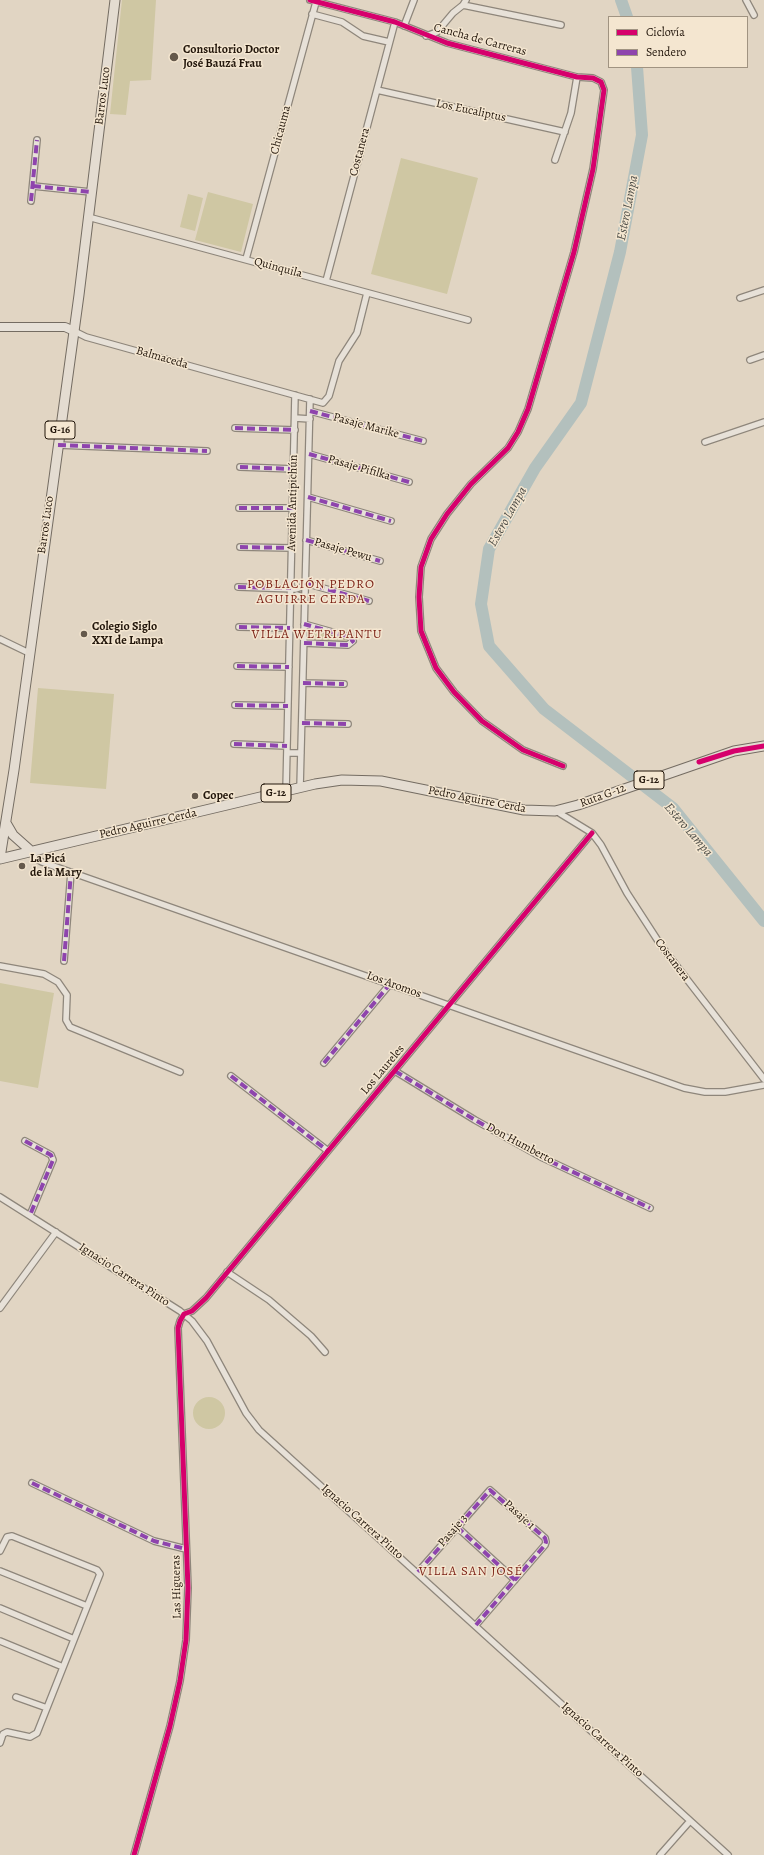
<!DOCTYPE html>
<html>
<head>
<meta charset="utf-8">
<style>
  body { margin:0 }
  #map { position:relative; width:764px; height:1855px; overflow:hidden; background:#e1d5c3; font-family:Alegreya,serif }
  canvas { display:block }
  .legend { position:absolute; left:608px; top:16px; width:140px; height:52px; box-sizing:border-box; background:#f4e6d0; border:1px solid #a09381; margin:0; padding:5px 7px; list-style:none; font-size:12px; color:#22160b }
  .legend li { display:flex; align-items:center; gap:8px; height:20px }
  .legend b { width:20px; border:1px solid #a09381 }
</style>
</head>
<body>
<div id="map">
<canvas width="764" height="1855"></canvas>
<ul class="legend">
<li><b style="height:5px;background:#d6006c"></b>Ciclovía</li>
<li><b style="height:5px;background:#8e44ad"></b>Sendero</li>
</ul>
</div>
<script>
const c = document.querySelector('canvas').getContext('2d');
c.lineJoin = 'round';
function fill(path, color) { c.fillStyle = color; c.fill(path, 'evenodd'); }
const toPath = rows => new Path2D(rows.map(r => 'M' + r).join(''));
function trace(path, color, width, dash) { c.strokeStyle = color; c.lineWidth = width; c.lineCap = dash ? 'butt' : 'round'; c.setLineDash(dash || []); c.stroke(path); }
function write(font, color, halo, rows, align = 'center') {
  c.font = font + ' Alegreya,serif'; c.lineWidth = 3; c.setLineDash([]); c.textBaseline = 'middle'; c.strokeStyle = halo; c.fillStyle = color; for (const [text, x, y, turn = 0] of rows) {
    c.save(); c.translate(x, y); c.rotate((+turn || 0) * Math.PI / 180); c.textAlign = isNaN(turn) ? turn : align; if (halo) c.strokeText(text, 0, 0); c.fillText(text, 0, 0); c.restore();
  }
}
fill(toPath([
  [122,0,156,0,151,80,130,81,126,115,110,114],
  [401,158,478,178,447,294,371,274],
  [208,192,253,204,241,252,195,240],
  [188,194,203,198,195,231,180,227],
  [309,628,347,639,348,643,308,641],
  [38,688,114,694,106,789,30,783],
  [0,983,54,993,38,1088,0,1081],
  '193 1413a16 16 0 1 1 32 0a16 16 0 1 1-32 0Z'
]), '#cfc7a3');
trace(toPath([
  [621,0,627,17],
  [637,67,642,135,620,252,581,403,535,468,489,549,481,604,489,646,544,709,673,808,764,921]
]), '#b3c0bd', 12);
const street = toPath([
  [310,0,395,22,447,43,577,77,593,78,601,82,604,90,593,169,574,252,528,409,518,432,508,448,471,484,447,514,431,539,421,567,419,597,421,631,436,668,454,692,482,721,523,750,563,766],
  [746,0,754,15],
  [463,5,561,25],
  [312,14,342,22,363,36,389,42],
  [404,26,414,0],
  [426,36,437,32,453,13,463,5,466,0],
  [377,90,565,132],
  [555,160,571,113,577,77],
  [33,186,91,192],
  [31,201,37,140],
  [88,217,468,320],
  [246,259,316,2],
  [326,281,395,22],
  [740,298,764,290],
  [74,331,86,337,323,403,329,396,339,361,357,333,367,293],
  [750,360,764,355],
  [310,411,423,441],
  [295,418,310,419],
  [235,428,295,430],
  [705,442,764,422],
  [58,445,207,451],
  [309,454,409,482],
  [240,467,294,469],
  [308,497,391,521],
  [239,508,293,508],
  [306,540,380,561],
  [240,547,292,548],
  [305,583,369,601],
  [238,587,296,589,305,586],
  [291,598,297,595,305,598],
  [239,627,290,628],
  [0,639,29,653],
  [304,643,348,645,353,641,350,637,304,624],
  [237,666,289,667],
  [303,683,344,684],
  [235,705,288,706],
  [302,723,348,724],
  [234,744,287,746],
  [287,753,301,753],
  [300,788,310,399],
  [286,791,295,395],
  [556,811,592,833,601,845,627,893,662,947,764,1079],
  [31,851,34,857,42,862,684,1088,705,1092,725,1092,764,1085],
  [64,961,71,872],
  [0,966,44,974,58,982,67,995,66,1020,70,1027,180,1072],
  [324,1063,390,984],
  [395,1071,475,1120,543,1158,650,1208],
  [231,1076,328,1151],
  [25,1141,51,1155,53,1160,30,1215],
  [0,1197,180,1311,192,1321,207,1341,246,1413,259,1430,728,1855],
  [227,1272,269,1300,311,1336,325,1352],
  [0,1308,56,1232],
  [32,1483,154,1541,186,1549],
  [457,1527,515,1580],
  [0,1551,7,1537,12,1536,97,1570,100,1574,37,1733,30,1737,7,1732,3,1734,0,1743],
  [0,1571,87,1606],
  [418,1572,490,1490,545,1538,546,1542,545,1545,476,1625],
  [0,1608,74,1639],
  [0,1641,63,1667],
  [16,1697,47,1708],
  [134,1855,170,1726,180,1681,186,1640,188,1588,178,1328,180,1321,184,1314,192,1311,206,1298,592,833],
  [660,1855,690,1821]
]);
const secondary = toPath([
  [0,327,65,327,74,331]
]);
const primary = toPath([
  [6,823,13,835,31,851],
  [0,858,14,770,79,295,115,0],
  [0,859,315,784,342,780,381,781,524,810,555,811,578,805,734,751,764,746]
]);
trace(street, '#8e867b', 8);
trace(secondary, '#746c62', 10);
trace(primary, '#746c62', 11);
trace(street, '#e7e1d8', 5.5);
trace(secondary, '#e7e1d8', 8);
trace(primary, '#e4dcd1', 9);
trace(toPath([
  [33,186,91,192],
  [31,201,37,140],
  [310,411,423,441],
  [235,428,295,430],
  [58,445,207,451],
  [309,454,409,482],
  [240,467,294,469],
  [308,497,391,521],
  [239,508,293,508],
  [306,540,380,561],
  [240,547,292,548],
  [305,583,369,601],
  [238,587,291,588],
  [239,627,290,628],
  [304,643,348,645,353,641,350,637,304,624],
  [237,666,289,667],
  [303,683,344,684],
  [235,705,288,706],
  [302,723,348,724],
  [234,744,287,746],
  [64,961,71,872],
  [324,1063,390,984],
  [395,1071,475,1120,543,1158,650,1208],
  [231,1076,328,1151],
  [25,1141,51,1155,53,1160,30,1215],
  [32,1483,154,1541,186,1549],
  [457,1527,515,1580],
  [418,1572,490,1490,545,1538,546,1542,545,1545,476,1625]
]), '#8e44ad', 4, [8, 4]);
trace(toPath([
  [310,0,395,22,447,43,577,77,593,78,601,82,604,90,593,169,574,252,528,409,518,432,508,448,471,484,447,514,431,539,421,567,419,597,421,631,436,668,454,692,482,721,523,750,563,766],
  [699,762,734,751,764,746],
  [134,1855,170,1726,180,1681,186,1640,188,1588,178,1328,180,1321,184,1314,192,1311,206,1298,592,833]
]), '#d6006c', 5);
for (const [x, y, r, color] of [
  [174,57,5,"#65594b"],
  [84,634,4,"#65594b"],
  [195,796,4,"#65594b"],
  [22,866,4,"#65594b"]
]) { const dot = new Path2D(); dot.arc(x, y, r, 0, 2 * Math.PI); c.fillStyle = color; c.fill(dot); trace(dot, '#f4e6d0', 1.5); }
for (const [x, y, w] of [
  [60,430,30],
  [649,780,30],
  [276,793,30]
]) { const box = new Path2D(); box.roundRect(x - w / 2, y - 9, w, 18, 3); c.fillStyle = '#f4e6d0'; c.fill(box); trace(box, '#22160b', 1); }
write('bold 11px', '#22160b', null, [
  ["G-16",60,430],
  ["G-12",649,780],
  ["G-12",276,793]
]);
write('12px', '#22160b', '#f4e6d0', [
  ["Cancha de Carreras",480,40,15],
  ["Barros Luco",103,96,-83],
  ["Los Eucaliptus",471,111,12],
  ["Chicauma",281,130,-75],
  ["Costanera",360,152,-75],
  ["Quinquila",278,268,15],
  ["Balmaceda",162,358,16],
  ["Pasaje Marike",366,426,15],
  ["Pasaje Pifilka",359,468,16],
  ["Avenida Antipichún",293,503,-89],
  ["Barros Luco",46,525,-82],
  ["Pasaje Pewu",343,550,16],
  ["Ruta G-12",603,796,-20],
  ["Pedro Aguirre Cerda",477,800,11],
  ["Pedro Aguirre Cerda",148,824,-13],
  ["Costanera",672,960,53],
  ["Los Aromos",394,985,20],
  ["Los Laureles",383,1070,-50],
  ["Don Humberto",520,1144,28],
  ["Ignacio Carrera Pinto",124,1275,33],
  ["Pasaje 1",519,1515,42],
  ["Ignacio Carrera Pinto",362,1522,42],
  ["Pasaje 3",453,1531,-49],
  ["Las Higueras",177,1587,-91],
  ["Ignacio Carrera Pinto",602,1740,42]
]);
write('bold 12px', '#22160b', '#f4e6d0', [
  ["Consultorio Doctor",183,50],
  ["José Bauzá Frau",183,64],
  ["Colegio Siglo",92,627],
  ["XXI de Lampa",92,641],
  ["Copec",203,796],
  ["La Picá",30,859],
  ["de la Mary",30,873]
], 'left');
write('italic 13px', '#4e4e48', '#f4e6d0', [
  ["Estero Lampa",628,208,-79],
  ["Estero Lampa",508,517,-61],
  ["Estero Lampa",688,830,49]
]);
c.letterSpacing = '1px';
write('13px', '#7a1f14', '#f4e6d0', [
  ["POBLACIÓN PEDRO",311,585],
  ["AGUIRRE CERDA",311,600],
  ["VILLA WETRIPANTU",317,635],
  ["VILLA SAN JOSÉ",471,1572]
]);
c.letterSpacing = '0px';
</script>
</body>
</html>
